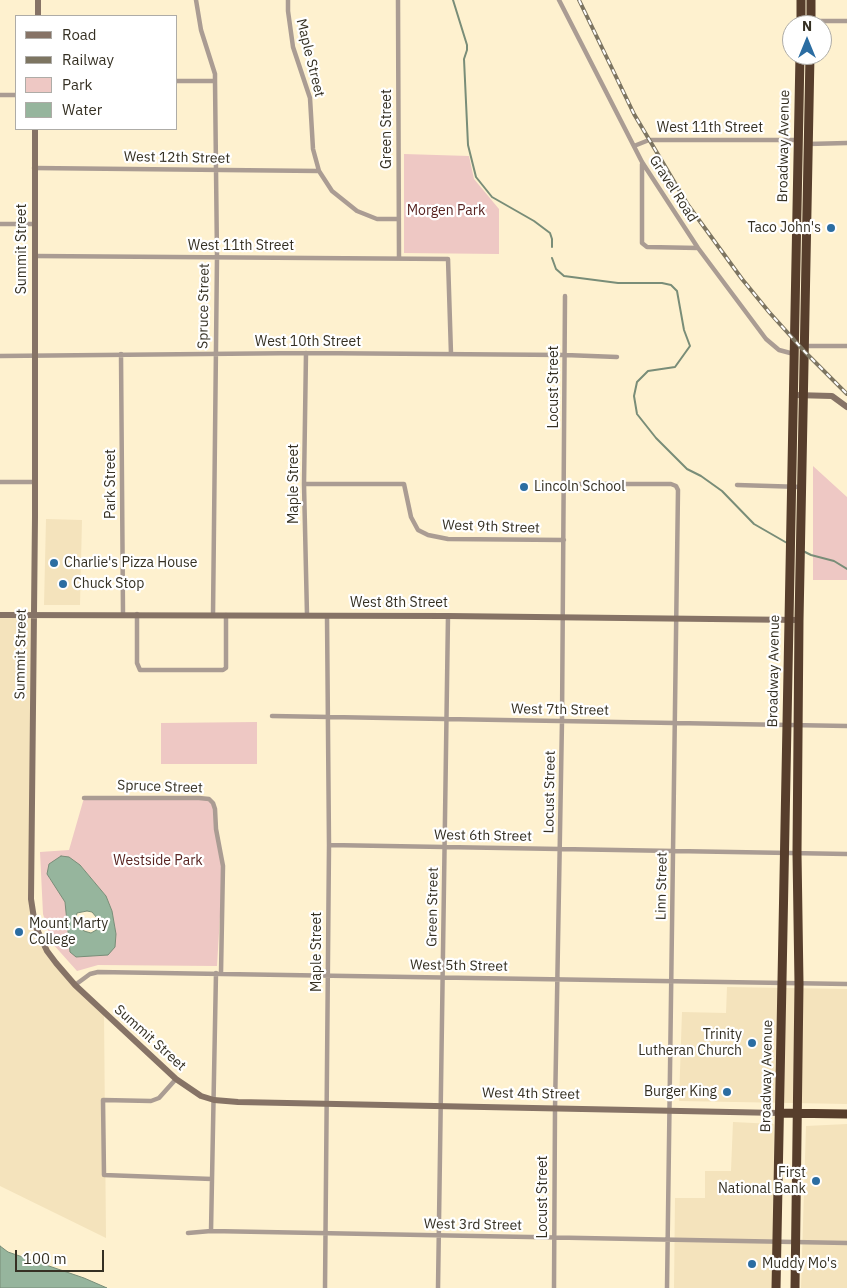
<!DOCTYPE html>
<html>
<head>
<meta charset="utf-8">
<style>
  body { margin:0 }
  #map { position:relative; width:847px; height:1288px; overflow:hidden; background:#fef1cf; font-family:"IBM Plex Sans",sans-serif }
  canvas { display:block }
  .legend { position:absolute; left:15px; top:15px; width:162px; height:115px; box-sizing:border-box; background:#fff; border:1px solid #aeaca7; margin:0; padding:6px 9px; list-style:none; font-size:15px; color:#353023 }
  .legend li { display:flex; align-items:center; gap:10px; height:25px }
  .legend b { width:25px; border:1px solid #aeaca7 }
  .north { position:absolute; left:782px; top:15px; width:50px; height:50px; box-sizing:border-box; background:#fff; border:1px solid #aeaca7; border-radius:50%; rotate:0deg; font-size:14px; font-weight:700; line-height:20px; text-align:center; color:#353023 }
  .north::after { content:''; display:block; margin:auto; width:18px; height:22px; background:#2b6da2; clip-path:polygon(50% 0,100% 100%,50% 72%,0 100%) }
  .scale { position:absolute; left:15px; top:1250px; width:89px; height:22px; box-sizing:border-box; border:2px solid #353023; border-top:0; padding-left:6px; font-size:15px; line-height:18px; white-space:nowrap; color:#353023; -webkit-text-stroke:4px #fff; paint-order:stroke }
</style>
</head>
<body>
<div id="map">
<canvas width="847" height="1288"></canvas>
<ul class="legend">
<li><b style="height:6px;background:#867366"></b>Road</li>
<li><b style="height:6px;background:#7d7561"></b>Railway</li>
<li><b style="height:14px;background:#eec8c4"></b>Park</li>
<li><b style="height:14px;background:#96b59d"></b>Water</li>
</ul>
<div class="north">N</div>
<div class="scale">100 m</div>
</div>
<script>
const c = document.querySelector('canvas').getContext('2d');
c.lineJoin = 'round';
function fill(path, color) { c.fillStyle = color; c.fill(path, 'evenodd'); }
const toPath = rows => new Path2D(rows.map(r => 'M' + r).join(''));
function trace(path, color, width, dash) { c.strokeStyle = color; c.lineWidth = width; c.lineCap = dash ? 'butt' : 'round'; c.setLineDash(dash || []); c.stroke(path); }
function write(font, color, halo, rows, align = 'center') {
  c.font = font + ' "IBM Plex Sans",sans-serif'; c.lineWidth = 4.5; c.setLineDash([]); c.textBaseline = 'middle'; c.strokeStyle = halo; c.fillStyle = color; for (const [text, x, y, turn = 0] of rows) {
    c.save(); c.translate(x, y); c.rotate((+turn || 0) * Math.PI / 180); c.textAlign = isNaN(turn) ? turn : align; if (halo) c.strokeText(text, 0, 0); c.fillText(text, 0, 0); c.restore();
  }
}
fill(toPath([
  [46,519,82,520,80,605,44,605],
  [34,614,31,899,35,925,47,951,104,1013,106,1238,0,1186,0,615],
  [727,987,847,989,847,1104,679,1101,682,1012,726,1013],
  [733,1122,774,1124,773,1288,674,1288,675,1198,705,1198,705,1171,731,1171],
  [847,1124,847,1288,801,1288,806,1126]
]), '#f4e3bc');
fill(toPath([
  [404,154,469,156,474,179,499,209,499,254,404,253],
  [813,466,847,497,847,580,813,580],
  [257,722,257,764,161,764,161,723],
  [84,798,209,799,215,809,223,866,217,966,98,965,77,971,52,943,43,914,40,852,69,850],
  [80,865,106,896,112,911,116,934,68,948,67,916,65,902,57,888,49,878]
]), '#eec8c4');
const water = toPath([
  [61,856,69,857,80,865,106,896,112,911,116,934,115,947,108,955,76,957,70,952,65,902,47,874,49,864,61,856],
  [87,911,92,912,97,918,98,929,91,933,84,931,76,918,77,913,87,911],
  [0,1246,8,1252,84,1278,107,1288,0,1288,0,1246]
]);
fill(water, '#96b59d');
trace(water, '#798d78', 1);
trace(toPath([
  [453,0,467,45,467,50,464,59,468,145,476,177,492,197,534,221,550,233,552,239,552,247],
  [552,258,556,269,564,276,618,283,662,283,671,285,677,291,684,330,690,346,675,367,648,371,637,382,634,396,637,414,656,438,687,469,701,476,722,491,754,524,787,543],
  [803,551,811,555,834,561,847,569]
]), '#798d78', 2);
trace(toPath([
  [196,0,201,30,215,74,215,81,217,257,213,615],
  [288,0,288,11,293,47,310,98,313,149,319,171,332,191,357,211,377,219,399,219],
  [398,0,399,258],
  [559,0,642,162,698,248,766,339,779,350,794,354],
  [811,21,847,21],
  [176,81,215,81],
  [0,95,16,95],
  [808,144,847,143],
  [634,146,649,140,799,140],
  [642,164,642,243,647,247,698,248],
  [34,168,319,171],
  [0,224,34,224],
  [35,256,448,259,451,354],
  [806,346,847,346],
  [306,353,304,484,307,615],
  [121,354,123,614],
  [0,356,306,353,565,355,617,357],
  [0,482,35,482],
  [304,484,404,484,411,517,418,530,428,535,448,539,564,540],
  [565,484,671,484,676,486,678,490,667,1288],
  [737,485,802,487],
  [137,614,137,663,140,670,223,670,226,668,226,615],
  [272,716,847,726],
  [84,798,199,798,209,799,213,803,215,809,216,829,223,866,221,973],
  [329,845,847,854],
  [75,985,90,974,98,972,847,984],
  [176,1079,159,1098,151,1101,103,1100,104,1175,212,1179],
  [211,1231,216,973],
  [188,1233,211,1231,847,1243],
  [325,1288,329,845,327,616],
  [438,1288,448,616],
  [554,1288,555,1109,562,721,565,296]
]), '#aa9c93', 4.5);
trace(toPath([
  [38,16,38,0],
  [35,129,35,517,31,899,35,925,47,951,56,963,75,985,176,1079,201,1096,214,1100,238,1102,779,1113],
  [794,395,832,396,847,407],
  [0,615,448,616,799,620]
]), '#867366', 6);
trace(toPath([
  [811,0,811,25],
  [801,25,801,0],
  [779,1113,847,1114],
  [776,1288,800,55],
  [795,1288,799,984,797,853,799,620,810,55]
]), '#573e2c', 9);
const rail = toPath([
  [579,0,634,114,688,205,742,279,769,312,805,352,847,394]
]);
trace(rail, '#7d7561', 4);
trace(rail, '#fff', 2, [5.5]);
for (const [x, y, r, color] of [
  [831,228,5,"#2b6da2"],
  [524,487,5,"#2b6da2"],
  [54,563,5,"#2b6da2"],
  [63,584,5,"#2b6da2"],
  [19,932,5,"#2b6da2"],
  [752,1043,5,"#2b6da2"],
  [727,1092,5,"#2b6da2"],
  [816,1181,5,"#2b6da2"],
  [752,1264,5,"#2b6da2"]
]) { const dot = new Path2D(); dot.arc(x, y, r, 0, 2 * Math.PI); c.fillStyle = color; c.fill(dot); trace(dot, '#fff', 2); }
write('14px', '#353023', '#fff', [
  ["Maple Street",310,58,76],
  ["West 11th Street",710,128],
  ["Green Street",387,129,-90],
  ["Broadway Avenue",784,146,-89],
  ["West 12th Street",177,158,1],
  ["Gravel Road",673,189,57],
  ["West 11th Street",241,246],
  ["Summit Street",22,249,-90],
  ["Spruce Street",204,306,-89],
  ["West 10th Street",308,342],
  ["Locust Street",554,387,-90],
  ["Park Street",111,484,-90],
  ["Maple Street",294,484,-90],
  ["West 9th Street",491,527,2],
  ["West 8th Street",399,603],
  ["Summit Street",21,654,-89],
  ["Broadway Avenue",774,671,-89],
  ["West 7th Street",560,710,1],
  ["Spruce Street",160,787,2],
  ["Locust Street",550,792,-89],
  ["West 6th Street",483,836,1],
  ["Linn Street",662,886,-89],
  ["Green Street",433,907,-89],
  ["Maple Street",317,952,-90],
  ["West 5th Street",459,966,1],
  ["Summit Street",150,1038,42],
  ["Broadway Avenue",767,1076,-89],
  ["West 4th Street",531,1094,1],
  ["Locust Street",543,1197,-90],
  ["West 3rd Street",473,1225,1]
]);
write('14px', '#592522', '#fff', [
  ["Morgen Park",446,211],
  ["Westside Park",158,861]
]);
write('14px', '#353023', '#fff', [
  ["Taco John's",821,228,"right"],
  ["Lincoln School",534,487],
  ["Charlie's Pizza House",64,563],
  ["Chuck Stop",73,584],
  ["Mount Marty",29,924],
  ["College",29,940],
  ["Trinity",742,1035,"right"],
  ["Lutheran Church",742,1051,"right"],
  ["Burger King",717,1092,"right"],
  ["First",806,1173,"right"],
  ["National Bank",806,1189,"right"],
  ["Muddy Mo's",762,1264]
], 'left');
</script>
</body>
</html>
